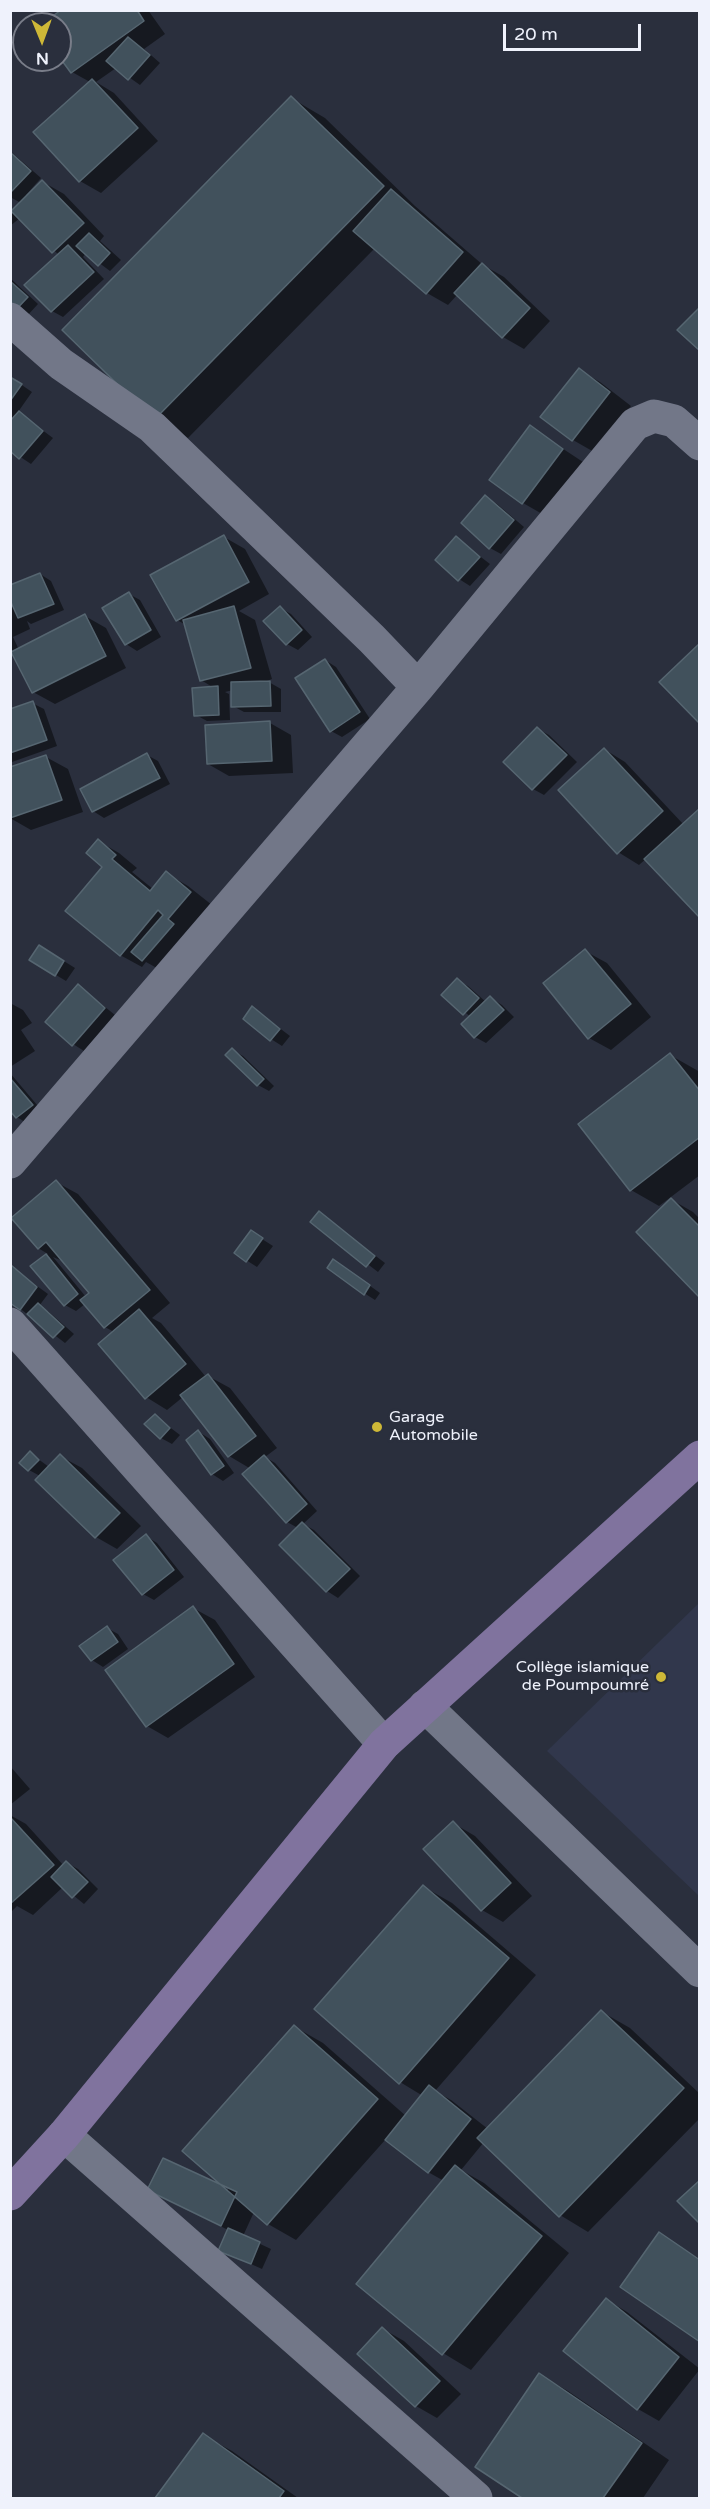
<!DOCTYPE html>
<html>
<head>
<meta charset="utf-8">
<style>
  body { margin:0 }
  #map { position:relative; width:710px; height:2509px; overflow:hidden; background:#2a2f3d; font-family:"Varela Round",sans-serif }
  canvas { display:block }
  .frame { position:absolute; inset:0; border:12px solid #eff2fc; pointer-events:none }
  .north { position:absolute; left:12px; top:12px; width:60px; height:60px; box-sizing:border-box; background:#2a2f3d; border:2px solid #797d89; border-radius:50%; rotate:179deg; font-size:16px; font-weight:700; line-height:24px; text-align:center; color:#eff2fc }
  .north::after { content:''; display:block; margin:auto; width:21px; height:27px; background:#ceb837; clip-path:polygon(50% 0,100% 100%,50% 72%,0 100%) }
  .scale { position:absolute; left:503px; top:24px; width:138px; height:27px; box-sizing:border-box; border:3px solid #eff2fc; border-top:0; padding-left:8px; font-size:18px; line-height:21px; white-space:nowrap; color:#eff2fc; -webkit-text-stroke:4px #2a2f3d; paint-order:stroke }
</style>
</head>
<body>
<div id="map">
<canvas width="710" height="2509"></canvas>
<div class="frame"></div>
<div class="north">N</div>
<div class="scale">20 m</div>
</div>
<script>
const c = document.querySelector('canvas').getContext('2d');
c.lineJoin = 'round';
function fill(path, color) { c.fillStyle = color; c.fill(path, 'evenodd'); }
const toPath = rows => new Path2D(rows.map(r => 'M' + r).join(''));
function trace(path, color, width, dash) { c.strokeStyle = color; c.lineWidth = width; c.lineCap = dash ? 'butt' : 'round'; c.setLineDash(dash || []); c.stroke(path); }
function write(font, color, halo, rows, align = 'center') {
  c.font = font + ' "Varela Round",sans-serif'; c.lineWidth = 5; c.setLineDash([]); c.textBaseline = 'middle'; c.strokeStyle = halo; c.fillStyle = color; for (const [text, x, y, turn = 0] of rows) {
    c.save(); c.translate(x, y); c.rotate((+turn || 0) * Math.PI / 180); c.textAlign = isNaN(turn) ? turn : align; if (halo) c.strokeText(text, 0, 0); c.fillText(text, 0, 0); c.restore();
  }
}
fill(toPath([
  [699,1603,699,1896,547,1751]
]), '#31374c');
fill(toPath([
  [64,10,148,10,165,34,144,49,160,63,140,85,116,68,96,82,114,93,158,141,101,193,80,181,90,82,72,72,60,55,60,24,45,24],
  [291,98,325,118,415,206,483,265,504,277,550,321,524,349,503,337,458,294,448,305,427,293,375,248,188,438,155,418],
  [10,151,41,178,26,195,28,196,43,182,64,194,104,236,100,241,121,260,110,271,86,253,83,257,104,279,63,317,52,311,59,255,20,218,10,226,10,211,21,203,10,197],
  [10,278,38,304,16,328,10,325],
  [579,370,600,382,631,406,594,452,573,440],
  [10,377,32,392,18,412,53,438,31,464,10,450],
  [530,427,583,462,544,515,523,503],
  [486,497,497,504,524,527,501,554,490,548,463,523],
  [224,537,245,549,269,594,239,611,255,620,272,679,267,681,281,689,281,712,244,712,233,706,233,690,225,692,229,694,230,720,207,721,196,715,214,688,201,680,186,625,177,620],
  [456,538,490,564,470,586,459,579],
  [40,574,51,581,64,610,31,624,27,621,30,629,13,637,19,650,85,616,106,628,126,668,55,704,33,692,12,651,10,652,10,586],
  [129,594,140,600,161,637,137,651,126,644],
  [280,608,291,614,312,637,298,650,287,644],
  [325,660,336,667,370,719,342,737,331,731],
  [32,703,44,709,57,746,12,762,10,711],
  [270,723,291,735,293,773,229,776,208,764],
  [538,729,549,735,577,762,544,795,533,789,505,762],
  [604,749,625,762,684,825,639,865,618,852],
  [147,755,158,761,170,784,104,818,93,811],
  [46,757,68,769,83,812,31,830,10,818],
  [98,841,119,853,137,868,132,872,153,889,166,873,188,886,212,905,164,972,146,962,142,967,120,955],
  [585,951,607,963,651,1017,611,1050,589,1038],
  [51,953,75,968,66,981,56,975],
  [457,980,468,986,486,1002,491,998,502,1005,514,1017,486,1043,475,1037,471,1017,443,995],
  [79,986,115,1015,84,1051,73,1044],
  [10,1003,23,1010,32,1023,21,1030,35,1051,10,1067],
  [253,1008,290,1036,282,1046,271,1039],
  [232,1050,243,1056,274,1086,269,1091,258,1085],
  [670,1055,700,1072,700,1175,659,1206,631,1190],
  [10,1073,43,1112,28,1124,17,1117,10,1109],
  [56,1182,78,1194,170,1303,152,1318,161,1323,206,1377,208,1376,230,1388,277,1448,265,1457,275,1463,317,1511,303,1524,314,1530,360,1576,338,1598,327,1591,281,1545,298,1528,287,1522,251,1469,229,1456,183,1397,167,1410,146,1397,114,1332,105,1327,85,1304,76,1311,65,1305,32,1266,48,1254,38,1248],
  [53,1257,60,1260,62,1259,91,1293,86,1297],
  [672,1200,693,1212,700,1219,700,1296],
  [319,1213,385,1263,378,1272,312,1222],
  [262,1239,273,1246,257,1267,246,1260],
  [11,1267,48,1294,39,1306,49,1312,74,1334,65,1343,10,1301],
  [345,1268,380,1293,375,1300,364,1293],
  [155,1416,180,1435,172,1444,161,1438],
  [199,1432,210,1439,234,1473,223,1481,212,1474],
  [30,1453,49,1467,60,1456,82,1468,141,1526,117,1549,96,1537,40,1476,29,1470],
  [146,1536,157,1543,184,1577,154,1600,143,1594],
  [193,1608,215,1620,255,1677,168,1738,147,1726],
  [107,1628,118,1634,128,1649,103,1667,92,1660],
  [10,1766,30,1789,10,1805],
  [10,1815,26,1824,64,1866,67,1863,78,1869,98,1889,84,1904,63,1887,33,1915,17,1906,10,1913],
  [453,1823,475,1836,532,1896,503,1922,482,1910],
  [424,1887,452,1903,536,1975,435,2091,451,2100,488,2129,602,2012,630,2028,700,2094,700,2118,588,2232,560,2215,484,2142,461,2170,484,2183,569,2253,471,2370,443,2353,444,2181,428,2172,386,2139,296,2240,268,2224,254,2212,243,2236,271,2249,262,2269,220,2250,228,2230,149,2190,228,2190,295,2027,323,2043,406,2116,423,2096,400,2082],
  [660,2234,700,2259,700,2340],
  [606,2299,627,2312,700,2369,659,2421,638,2409],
  [383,2329,404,2341,461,2394,437,2418,416,2406],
  [540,2375,568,2391,669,2460,643,2498,524,2498,477,2467],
  [203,2435,232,2451,298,2498,157,2498]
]), '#0007');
const building = toPath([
  [61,10,137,10,144,21,71,73,60,58,60,24,42,24,61,10],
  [128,37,150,55,128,80,106,61,128,37],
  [92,79,138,128,79,182,33,132,92,79],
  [291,96,384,186,154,420,62,330,291,96],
  [10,152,31,171,10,193,10,152],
  [42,180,84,223,52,253,11,211,42,180],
  [391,189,463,252,426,294,353,231,391,189],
  [89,233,110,253,98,266,76,246,89,233],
  [68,245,94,272,51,312,24,285,68,245],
  [482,263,530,308,502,338,454,293,482,263],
  [10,281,28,297,10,316,10,281],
  [700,307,700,351,677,330,700,307],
  [579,368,610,392,572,441,540,417,579,368],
  [10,377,22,384,10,401,10,377],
  [19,411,43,431,19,459,10,451,10,421,19,411],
  [530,425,563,449,522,504,489,480,530,425],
  [485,495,514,520,489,549,461,523,485,495],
  [224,535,249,582,176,621,150,575,224,535],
  [456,536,480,557,458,581,435,560,456,536],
  [40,573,54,604,18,618,10,600,10,585,40,573],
  [129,592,151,630,125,645,102,608,129,592],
  [234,606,251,668,200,681,183,620,234,606],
  [280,606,302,630,286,645,263,621,280,606],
  [85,614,106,656,32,693,11,652,85,614],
  [700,643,700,724,659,682,700,643],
  [325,659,360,712,330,732,295,678,325,659],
  [270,681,271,706,231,707,231,682,270,681],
  [218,686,219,715,194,716,192,688,218,686],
  [33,701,47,740,10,753,10,709,33,701],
  [270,721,272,761,207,764,205,725,270,721],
  [537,727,567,755,532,790,503,762,537,727],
  [604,748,663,811,617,854,558,790,604,748],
  [147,753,160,778,92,812,80,789,147,753],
  [46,755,62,800,10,818,10,767,46,755],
  [700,808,700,918,644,859,700,808],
  [98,839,116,855,112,859,150,891,166,871,191,892,168,919,174,924,142,961,131,952,163,915,158,910,120,956,65,911,102,867,86,853,98,839],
  [39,945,64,961,55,976,29,960,39,945],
  [585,949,631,1004,588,1039,543,983,585,949],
  [457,978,479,998,463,1015,441,995,457,978],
  [78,984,105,1008,72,1046,45,1022,78,984],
  [490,996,504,1010,474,1038,461,1024,490,996],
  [252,1006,280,1029,270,1041,243,1019,252,1006],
  [232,1048,264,1079,257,1086,225,1055,232,1048],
  [670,1053,700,1091,700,1137,630,1191,578,1124,670,1053],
  [10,1078,33,1105,16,1118,10,1111,10,1078],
  [56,1180,150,1290,104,1328,80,1300,89,1293,46,1242,38,1249,11,1218,56,1180],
  [671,1198,700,1227,700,1298,636,1232,671,1198],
  [319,1211,375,1256,366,1267,310,1222,319,1211],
  [251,1230,263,1238,246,1262,234,1253,251,1230],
  [46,1254,78,1294,64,1306,30,1266,46,1254],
  [333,1259,370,1285,364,1295,327,1268,333,1259],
  [11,1265,37,1287,20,1310,10,1303,11,1265],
  [38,1303,64,1327,53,1338,27,1314,38,1303],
  [139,1309,186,1364,145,1399,98,1344,139,1309],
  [208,1374,256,1436,228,1457,180,1395,208,1374],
  [155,1414,170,1428,160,1439,144,1424,155,1414],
  [198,1430,224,1466,211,1475,186,1440,198,1430],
  [30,1451,39,1460,28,1471,19,1463,30,1451],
  [60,1454,120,1513,95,1538,35,1480,60,1454],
  [264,1455,307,1504,286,1523,242,1474,264,1455],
  [302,1522,350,1569,326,1592,279,1545,302,1522],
  [146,1534,174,1570,142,1595,113,1560,146,1534],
  [193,1606,234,1664,146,1727,105,1670,193,1606],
  [107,1626,118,1642,91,1661,79,1646,107,1626],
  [10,1817,54,1865,10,1904,10,1817],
  [453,1821,511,1883,481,1911,423,1849,453,1821],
  [66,1861,88,1882,72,1898,51,1877,66,1861],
  [423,1885,509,1958,399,2084,314,2009,423,1885],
  [601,2010,684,2088,559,2217,477,2138,601,2010],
  [294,2025,378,2099,267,2225,182,2151,294,2025],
  [429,2085,471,2119,428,2173,385,2140,429,2085],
  [163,2158,237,2192,221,2226,147,2190,163,2158],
  [455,2165,542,2236,442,2355,356,2284,455,2165],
  [700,2180,700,2224,677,2201,700,2180],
  [228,2228,260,2242,251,2264,218,2251,228,2228],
  [659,2232,700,2260,700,2342,620,2287,659,2232],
  [606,2298,679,2357,637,2410,563,2351,606,2298],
  [382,2327,440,2381,415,2407,357,2354,382,2327],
  [539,2373,642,2443,603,2498,522,2498,475,2467,539,2373],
  [203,2433,284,2491,279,2498,155,2498,203,2433]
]);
fill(building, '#41515c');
trace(building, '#566671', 1.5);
trace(toPath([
  [10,319,61,364,152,427,372,639,418,687,10,1162],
  [418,687,635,424,654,416,674,421,700,444],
  [10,1324,384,1744],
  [425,1706,700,1971],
  [64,2135,476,2498]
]), '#727788', 33);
trace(toPath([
  [10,2194,64,2135,384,1744,700,1457]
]), '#80739e', 33);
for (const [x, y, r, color] of [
  [377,1427,6,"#ceb837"],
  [661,1677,6,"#ceb837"]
]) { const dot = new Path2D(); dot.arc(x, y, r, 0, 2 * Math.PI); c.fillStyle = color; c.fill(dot); trace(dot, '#2a2f3d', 2); }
write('16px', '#eff2fc', '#2a2f3d', [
  ["Garage",389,1418],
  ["Automobile",389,1436],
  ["Collège islamique",649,1668,"right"],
  ["de Poumpoumré",649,1686,"right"]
], 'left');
</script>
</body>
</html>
